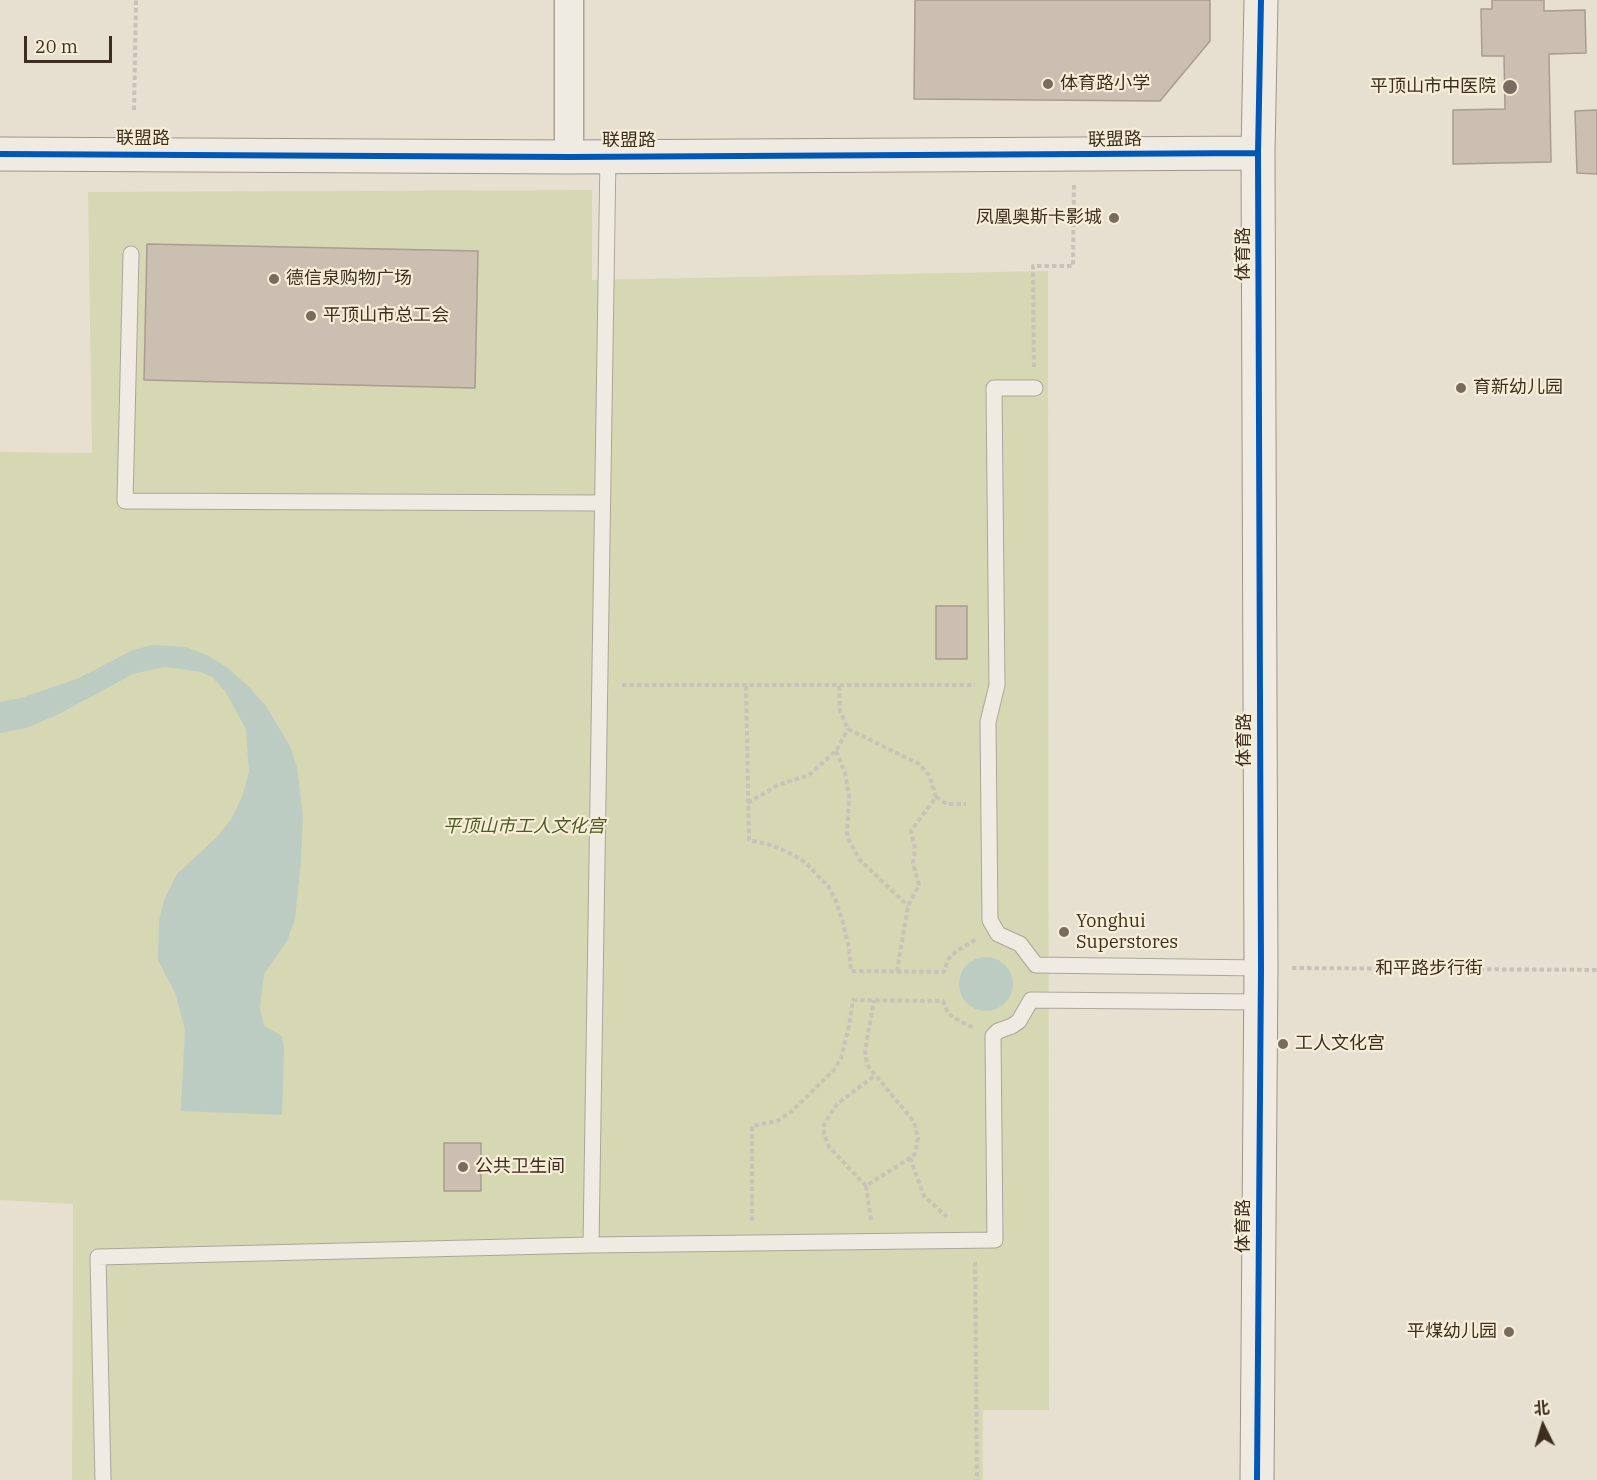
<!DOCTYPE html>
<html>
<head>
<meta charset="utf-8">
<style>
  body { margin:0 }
  #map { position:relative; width:1597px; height:1480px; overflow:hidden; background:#e7e0d1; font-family:"IBM Plex Serif","Noto Sans SC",serif }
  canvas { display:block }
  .north { position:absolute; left:1513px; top:1396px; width:60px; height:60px; -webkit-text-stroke:4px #f7eed8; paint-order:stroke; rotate:355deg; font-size:16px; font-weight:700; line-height:24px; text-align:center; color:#3d2e20 }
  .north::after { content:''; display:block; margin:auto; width:21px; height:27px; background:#3d2e20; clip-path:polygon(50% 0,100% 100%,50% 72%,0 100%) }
  .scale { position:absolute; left:24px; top:36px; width:88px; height:27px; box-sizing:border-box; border:3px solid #3d2e20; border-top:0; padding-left:8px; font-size:18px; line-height:21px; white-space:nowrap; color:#3d2e20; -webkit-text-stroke:4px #f7eed8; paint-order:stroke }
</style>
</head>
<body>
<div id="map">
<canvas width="1597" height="1480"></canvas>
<div class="north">北</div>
<div class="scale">20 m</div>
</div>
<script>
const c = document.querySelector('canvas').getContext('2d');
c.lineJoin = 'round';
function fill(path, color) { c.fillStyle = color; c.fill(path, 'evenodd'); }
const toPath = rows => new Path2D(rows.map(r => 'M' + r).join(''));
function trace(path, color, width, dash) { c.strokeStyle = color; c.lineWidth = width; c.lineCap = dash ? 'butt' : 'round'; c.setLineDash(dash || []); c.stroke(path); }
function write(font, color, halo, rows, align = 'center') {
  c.font = font + ' "IBM Plex Serif","Noto Sans SC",serif'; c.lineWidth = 4.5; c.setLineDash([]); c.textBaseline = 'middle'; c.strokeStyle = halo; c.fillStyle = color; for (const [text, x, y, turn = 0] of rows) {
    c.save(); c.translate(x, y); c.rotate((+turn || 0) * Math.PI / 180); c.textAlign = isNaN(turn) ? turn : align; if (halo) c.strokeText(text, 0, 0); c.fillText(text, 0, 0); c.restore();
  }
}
fill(toPath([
  [592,190,592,280,1048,271,1049,1410,983,1410,983,1480,72,1480,73,1204,0,1200,0,452,92,453,88,192]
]), '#d6d7b3');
fill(toPath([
  [153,645,186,647,209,656,228,668,249,687,266,706,290,746,297,767,303,816,301,860,295,919,287,941,264,974,260,1008,264,1026,282,1036,284,1049,282,1115,181,1111,185,1029,175,993,158,960,159,921,164,900,177,874,217,837,232,818,242,797,249,772,246,729,225,691,212,677,201,672,165,667,150,670,133,674,57,715,26,728,0,733,0,702,21,698,79,678,133,650],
  '959 984a27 27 0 1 1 54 0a27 27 0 1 1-54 0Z'
]), '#bcccc2');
const building = toPath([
  [915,0,1210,0,1210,41,1160,101,914,99,915,0],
  [1492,0,1544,0,1544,11,1585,10,1586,53,1549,54,1551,162,1453,164,1453,110,1505,109,1504,56,1482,56,1481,9,1492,9,1492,0],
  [1597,110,1597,174,1577,173,1575,111,1597,110],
  [147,244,478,251,475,388,144,380,147,244],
  [936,606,967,606,967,659,936,659,936,606],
  [444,1143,481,1143,481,1191,444,1191,444,1143]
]);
fill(building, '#cbbfb2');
trace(building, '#a89c90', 1.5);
const lane = toPath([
  [131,254,125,501,602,503],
  [1035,388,994,388,997,685,988,722,990,920,998,934,1020,944,1036,965,1261,968],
  [591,1245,608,156],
  [103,1480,98,1257,591,1245,995,1240,993,1036,998,1031,1012,1026,1019,1021,1031,1000,1260,1002]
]);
const street = toPath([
  [569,0,569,157]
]);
const secondary = toPath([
  [0,154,569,157,1258,153],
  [1257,1480,1261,968,1258,153,1261,0]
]);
trace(lane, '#ada599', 17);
trace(street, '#ada599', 31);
trace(secondary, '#9c958a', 35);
trace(toPath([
  [134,110,136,0],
  [1034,367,1033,266,1073,266,1074,183],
  [622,685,975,685],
  [746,686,749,840,771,845,790,853,805,862,828,886,836,901,843,923,849,948,851,971,944,972,948,959,958,950,977,939],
  [839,686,840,711,848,729,919,764,929,775,936,797,911,831,915,849,913,863,919,885,908,906,897,971],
  [836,751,845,773,849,797,847,836,859,859,908,906],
  [936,797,947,804,966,804],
  [748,803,778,785,809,775,836,751,848,729],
  [1292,968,1597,970],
  [910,1158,924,1196,947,1217],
  [866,1186,829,1147,824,1134,824,1124,837,1104,874,1076],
  [871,1220,866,1186,910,1158,915,1154,918,1138,915,1125,911,1118,867,1065,865,1051,874,1000],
  [752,1221,752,1126,777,1121,792,1111,834,1070,841,1058,849,1026,853,1000,943,1001,948,1013,954,1018,974,1028],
  [975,1262,977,1480]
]), '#c8c2b9', 4, [4.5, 3]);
trace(lane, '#efebe3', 15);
trace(street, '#efebe3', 28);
trace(secondary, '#efebe3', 33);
trace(toPath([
  [0,154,569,157,1258,153],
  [1257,1480,1261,968,1258,153,1261,0]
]), '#0057b8', 6);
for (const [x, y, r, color] of [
  [1048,84,6,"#786c5e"],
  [1510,87,8,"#786c5e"],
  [1114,218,6,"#786c5e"],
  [274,279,6,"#786c5e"],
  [311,316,6,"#786c5e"],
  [1461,388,6,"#786c5e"],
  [1064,932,6,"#786c5e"],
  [1283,1044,6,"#786c5e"],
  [463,1167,6,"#786c5e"],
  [1509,1332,6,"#786c5e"]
]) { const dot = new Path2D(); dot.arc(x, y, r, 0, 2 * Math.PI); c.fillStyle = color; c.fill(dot); trace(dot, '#f7eed8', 2); }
write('18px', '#3d2e20', '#f7eed8', [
  ["体育路小学",1060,84],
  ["平顶山市中医院",1496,87,"right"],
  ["凤凰奥斯卡影城",1102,218,"right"],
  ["德信泉购物广场",286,279],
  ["平顶山市总工会",323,316],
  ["育新幼儿园",1473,388],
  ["Yonghui",1076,922],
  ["Superstores",1076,943],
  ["工人文化宫",1295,1044],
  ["公共卫生间",475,1167],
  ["平煤幼儿园",1497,1332,"right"]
], 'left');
write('18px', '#3d2e20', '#f7eed8', [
  ["联盟路",143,139],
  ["联盟路",1115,140,-1],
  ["联盟路",629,141],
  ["体育路",1244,254,-90],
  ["体育路",1245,740,-90],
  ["和平路步行街",1429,969],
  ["体育路",1244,1226,-90]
]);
write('italic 18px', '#4d5a26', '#f7eed8', [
  ["平顶山市工人文化宫",524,827]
]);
</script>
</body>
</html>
